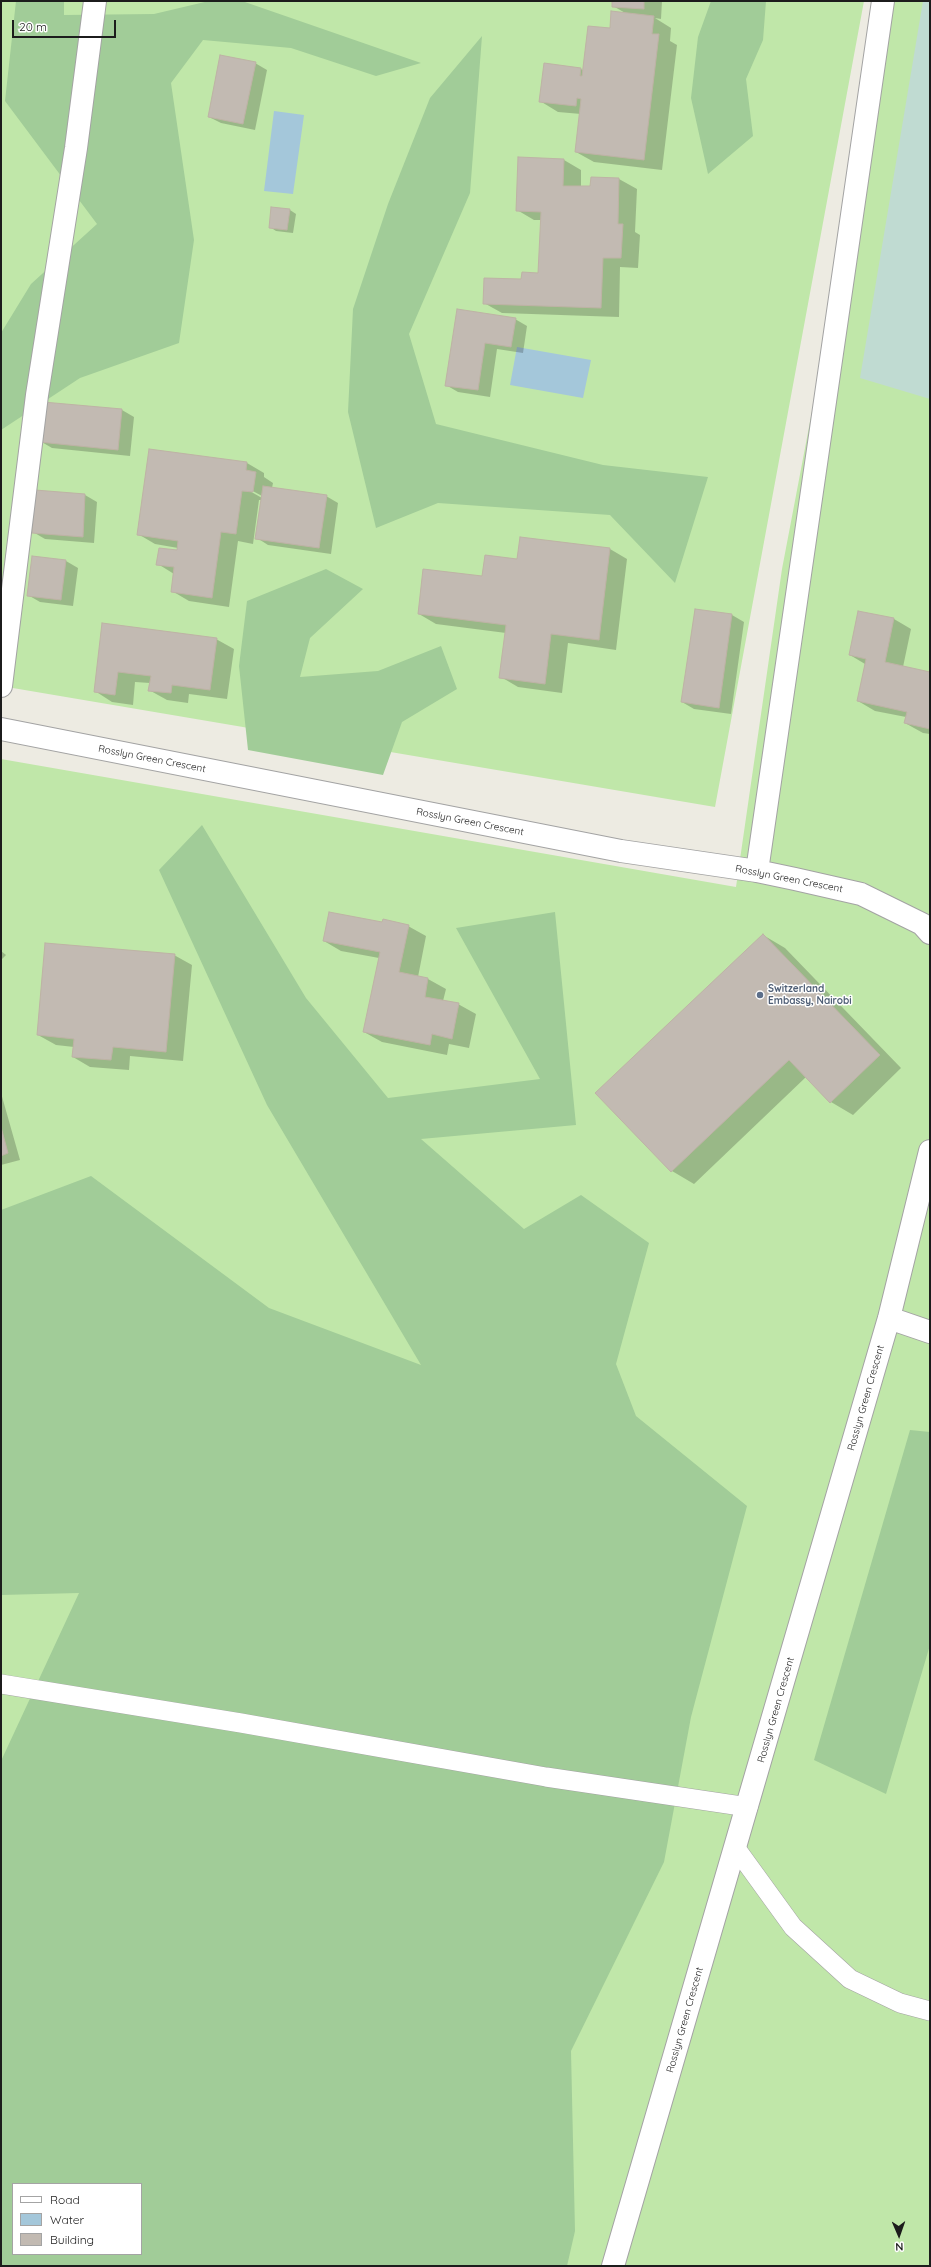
<!DOCTYPE html>
<html>
<head>
<meta charset="utf-8">
<style>
  body { margin:0 }
  #map { position:relative; width:931px; height:2267px; overflow:hidden; background:#edebe2; font-family:Quicksand,sans-serif }
  canvas { display:block }
  .frame { position:absolute; inset:0; border:2px solid #1c1c1c; pointer-events:none }
  .legend { position:absolute; left:12px; top:2183px; width:130px; height:72px; box-sizing:border-box; background:#fff; border:1px solid #a4a4a4; margin:0; padding:5px 7px; list-style:none; font-size:12px; color:#1c1c1c }
  .legend li { display:flex; align-items:center; gap:8px; height:20px }
  .legend b { width:20px; border:1px solid #a4a4a4 }
  .north { position:absolute; left:879px; top:2215px; width:40px; height:40px; -webkit-text-stroke:3px #fff; paint-order:stroke; rotate:178deg; font-size:11px; font-weight:700; line-height:16px; text-align:center; color:#1c1c1c }
  .north::after { content:''; display:block; margin:auto; width:14px; height:18px; background:#1c1c1c; clip-path:polygon(50% 0,100% 100%,50% 72%,0 100%) }
  .scale { position:absolute; left:12px; top:20px; width:104px; height:18px; box-sizing:border-box; border:2px solid #1c1c1c; border-top:0; padding-left:5px; font-size:12px; line-height:14px; white-space:nowrap; color:#1c1c1c; -webkit-text-stroke:3px #fff; paint-order:stroke }
</style>
</head>
<body>
<div id="map">
<canvas width="931" height="2267"></canvas>
<div class="frame"></div>
<ul class="legend">
<li><b style="height:5px;background:#fff"></b>Road</li>
<li><b style="height:11px;background:#a4c7da"></b>Water</li>
<li><b style="height:11px;background:#c2bab2"></b>Building</li>
</ul>
<div class="north">N</div>
<div class="scale">20 m</div>
</div>
<script>
const c = document.querySelector('canvas').getContext('2d');
c.lineJoin = 'round';
function fill(path, color) { c.fillStyle = color; c.fill(path, 'evenodd'); }
const toPath = rows => new Path2D(rows.map(r => 'M' + r).join(''));
function trace(path, color, width, dash) { c.strokeStyle = color; c.lineWidth = width; c.lineCap = dash ? 'butt' : 'round'; c.setLineDash(dash || []); c.stroke(path); }
function write(font, color, halo, rows, align = 'center') {
  c.font = font + ' Quicksand,sans-serif'; c.lineWidth = 3; c.setLineDash([]); c.textBaseline = 'middle'; c.strokeStyle = halo; c.fillStyle = color; for (const [text, x, y, turn = 0] of rows) {
    c.save(); c.translate(x, y); c.rotate((+turn || 0) * Math.PI / 180); c.textAlign = isNaN(turn) ? turn : align; if (halo) c.strokeText(text, 0, 0); c.fillText(text, 0, 0); c.restore();
  }
}
fill(toPath([
  [1,1,864,1,715,807,1,686],
  [890,1,930,1,930,2266,1,2266,1,759,736,887,782,569],
  [13,2184,141,2184,141,2254,13,2254]
]), '#c0e7a9');
fill(toPath([
  [16,1,64,1,64,15,154,14,209,1,242,1,421,63,376,76,291,48,203,40,171,83,194,240,179,343,80,378,1,430,1,333,31,284,97,224,5,101],
  [711,1,766,1,763,40,746,79,753,136,708,174,691,98,698,37],
  [482,36,470,193,409,334,436,424,603,465,708,477,675,583,610,515,438,503,376,528,348,412,353,309,388,204,430,98],
  [326,569,363,589,310,638,300,677,378,671,441,646,457,689,402,722,383,775,248,750,239,666,247,601],
  [202,825,306,998,388,1098,540,1079,456,928,555,912,576,1125,421,1139,524,1229,581,1195,649,1243,616,1364,636,1416,747,1506,691,1717,664,1862,571,2051,575,2231,567,2266,1,2266,1,1761,79,1593,1,1595,1,1210,91,1176,269,1308,421,1365,267,1105,159,870],
  [13,2184,141,2184,141,2254,13,2254],
  [910,1430,930,1432,930,1645,886,1794,814,1760]
]), '#a1cc98');
fill(toPath([
  [923,1,930,1,930,399,860,378]
]), '#c0dbd2');
fill(toPath([
  [274,111,304,115,293,194,264,191],
  [517,347,591,360,583,398,510,385]
]), '#a4c7da');
fill(toPath([
  [613,1,662,1,661,19,655,18,671,28,670,41,677,45,662,170,594,162,576,152,581,114,558,112,540,101,581,69,584,71,610,29,627,14,613,6],
  [255,63,267,70,255,130,221,123,209,117],
  [564,160,581,170,581,187,591,187,591,178,619,179,637,189,635,232,640,235,638,268,620,267,619,317,502,313,484,303,522,280,539,274,542,220,534,220,517,210],
  [272,208,290,210,296,214,293,233,276,231,270,227],
  [458,310,515,319,527,326,523,353,497,349,490,397,458,392,446,385],
  [122,410,134,417,130,456,52,448,40,441],
  [247,463,264,473,264,477,273,483,272,488,326,496,338,503,331,554,268,545,257,538,262,500,259,500,253,544,238,541,229,607,189,601,172,591,174,574,158,564,178,551,178,548,155,544,138,534],
  [249,489,262,496,262,498,248,490],
  [85,495,97,502,94,543,45,539,33,532],
  [521,538,610,549,627,559,616,650,568,643,562,693,518,687,501,677,506,633,436,624,419,614,483,577,518,560],
  [33,557,66,561,78,568,73,606,40,602,28,595],
  [695,610,732,615,744,622,731,714,694,709,682,702],
  [859,612,894,619,911,629,903,667,930,673,930,734,923,733,905,723,906,717,875,711,858,701,865,664,850,655],
  [103,625,216,639,234,649,227,699,189,694,188,703,167,700,149,690,150,683,135,682,133,705,112,702,95,691],
  [383,924,408,926,426,936,418,977,428,979,446,989,443,1001,458,1004,476,1014,469,1048,449,1044,447,1055,382,1042,364,1032,379,958,341,951,324,941],
  [763,935,785,948,901,1068,853,1115,831,1102,806,1077,694,1184,672,1171,597,1093],
  [1,951,6,955,1,960],
  [174,955,192,965,183,1061,130,1056,129,1070,90,1067,73,1057,74,1047,56,1045,38,1035],
  [1,1093,20,1160,1,1165]
]), '#0003');
const building = toPath([
  [612,1,644,1,644,9,612,7,612,1],
  [611,11,654,16,652,34,659,34,644,160,575,152,581,99,577,98,576,106,539,102,544,63,581,68,580,76,582,76,588,26,610,28,611,11],
  [220,55,256,62,243,124,208,117,220,55],
  [518,157,564,159,563,186,590,186,591,177,619,178,618,224,623,224,621,258,603,258,601,308,483,304,484,278,521,279,522,272,538,273,541,212,516,211,518,157],
  [271,207,290,209,287,230,269,228,271,207],
  [457,309,516,318,511,347,485,343,478,390,445,386,457,309],
  [43,402,122,409,118,450,39,442,43,402],
  [149,449,247,462,246,470,256,472,253,492,242,491,236,534,221,532,212,598,171,592,174,567,156,565,159,548,177,550,178,541,137,535,149,449],
  [263,486,327,495,319,548,255,539,263,486],
  [35,490,85,494,83,537,32,533,35,490],
  [520,537,610,548,599,640,551,634,545,684,499,678,506,625,418,614,423,569,482,576,485,555,517,559,520,537],
  [32,556,66,560,61,600,27,596,32,556],
  [695,609,732,614,719,708,681,702,695,609],
  [858,611,894,618,885,662,930,672,930,729,904,723,907,712,857,701,866,659,849,655,858,611],
  [102,623,217,638,210,690,172,685,171,693,148,691,151,676,118,672,115,695,94,692,102,623],
  [329,912,382,922,383,919,409,925,399,972,428,978,425,997,459,1003,452,1039,432,1034,430,1045,363,1032,380,952,323,941,329,912],
  [763,934,880,1055,830,1103,789,1060,671,1172,595,1093,763,934],
  [45,943,175,954,166,1052,113,1047,111,1060,72,1057,74,1039,37,1035,45,943],
  [1,1127,8,1153,1,1156,1,1127]
]);
fill(building, '#c2bab2');
trace(building, '#beb3a5', 1);
const lane = toPath([
  [1,1684,241,1723,546,1777,748,1807],
  [735,1847,793,1927,850,1979,900,2003,930,2011]
]);
const street = toPath([
  [1,686,37,395,76,148,95,1],
  [1,729,621,851,757,871,795,879,861,894,922,924,930,933],
  [757,871,883,1],
  [889,1318,930,1332],
  [613,2266,889,1318,930,1151]
]);
trace(lane, '#a3a3a3', 20);
trace(street, '#a3a3a3', 24);
trace(lane, '#fff', 19);
trace(street, '#fff', 22);
for (const [x, y, r, color] of [
  [760,995,4,"#5c6f8a"]
]) { const dot = new Path2D(); dot.arc(x, y, r, 0, 2 * Math.PI); c.fillStyle = color; c.fill(dot); trace(dot, '#fff', 1.5); }
write('10px', '#1c1c1c', '#fff', [
  ["Rosslyn Green Crescent",152,759,11],
  ["Rosslyn Green Crescent",470,822,11],
  ["Rosslyn Green Crescent",789,879,11],
  ["Rosslyn Green Crescent",866,1398,-74],
  ["Rosslyn Green Crescent",776,1710,-74],
  ["Rosslyn Green Crescent",685,2020,-74]
]);
write('bold 10px', '#4e5e75', '#fff', [
  ["Switzerland",768,989],
  ["Embassy, Nairobi",768,1001]
], 'left');
</script>
</body>
</html>
